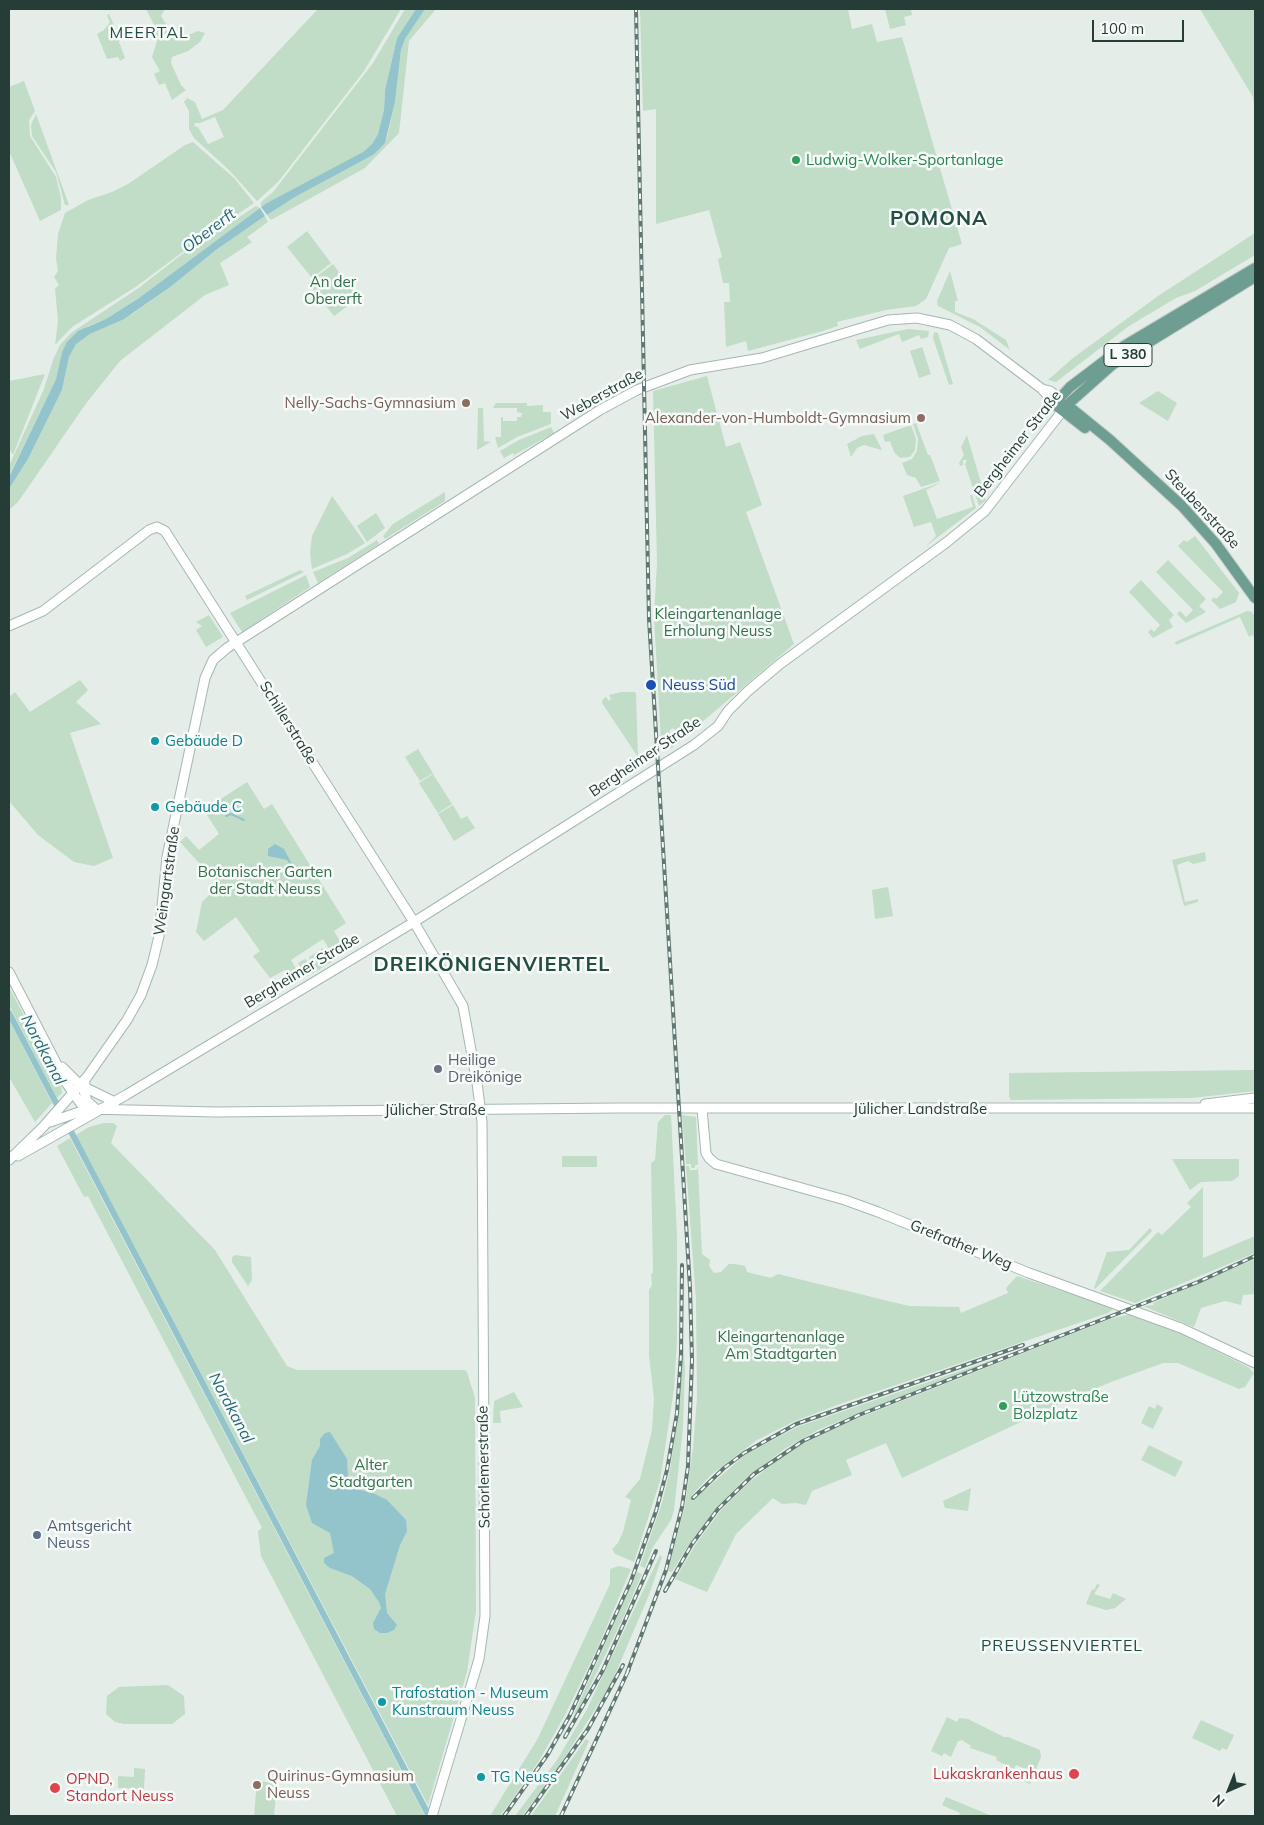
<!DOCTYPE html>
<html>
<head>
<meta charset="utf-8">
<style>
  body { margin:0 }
  #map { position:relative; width:1264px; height:1825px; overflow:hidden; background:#e5ede9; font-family:Mulish,sans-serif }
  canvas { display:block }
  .frame { position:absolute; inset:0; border:10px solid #263d37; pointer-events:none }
  .north { position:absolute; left:1204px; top:1765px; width:50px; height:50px; -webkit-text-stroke:4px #f6faf8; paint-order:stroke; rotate:224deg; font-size:14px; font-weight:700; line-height:20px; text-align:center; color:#263d37 }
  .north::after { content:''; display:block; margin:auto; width:18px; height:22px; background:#263d37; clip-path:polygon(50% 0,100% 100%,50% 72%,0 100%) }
  .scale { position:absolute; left:1092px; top:20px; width:92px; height:22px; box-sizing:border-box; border:2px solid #263d37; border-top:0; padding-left:6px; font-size:15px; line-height:18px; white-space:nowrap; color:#263d37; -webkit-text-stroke:4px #f6faf8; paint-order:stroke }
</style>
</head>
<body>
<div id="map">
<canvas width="1264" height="1825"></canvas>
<div class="frame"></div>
<div class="north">N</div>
<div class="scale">100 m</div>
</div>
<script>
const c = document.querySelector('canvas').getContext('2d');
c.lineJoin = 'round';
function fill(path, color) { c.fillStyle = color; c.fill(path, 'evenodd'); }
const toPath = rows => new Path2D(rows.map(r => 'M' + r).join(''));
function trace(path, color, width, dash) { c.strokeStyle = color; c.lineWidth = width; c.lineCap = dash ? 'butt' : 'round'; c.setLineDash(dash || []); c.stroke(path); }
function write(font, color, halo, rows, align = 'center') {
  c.font = font + ' Mulish,sans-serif'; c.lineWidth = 5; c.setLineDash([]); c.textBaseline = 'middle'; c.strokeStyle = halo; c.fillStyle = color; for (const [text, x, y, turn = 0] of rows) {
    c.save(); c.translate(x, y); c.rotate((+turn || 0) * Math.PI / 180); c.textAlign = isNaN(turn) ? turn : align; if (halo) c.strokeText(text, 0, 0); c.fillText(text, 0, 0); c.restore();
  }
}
fill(toPath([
  [146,9,165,9,161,16,176,40,198,31,205,33,200,42,188,51,172,57,171,63,181,85,186,90,172,100,165,83,159,85,154,74,160,71,152,57,157,41,156,29],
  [318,9,401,9,364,71,278,182,257,201,230,171,194,138,189,129,189,111,184,102,187,98,195,102,202,119,223,110],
  [215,117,224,137,208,144,198,127,194,126,195,123,200,123],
  [405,9,416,9,397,38,385,90,384,110,378,134,372,144,363,152,261,207,261,202,273,192,287,174,373,63],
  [425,9,436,9,409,41,399,133,365,168,271,220,267,215,295,197,373,155,387,138,395,102,401,50,405,39],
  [640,9,848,9,852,29,872,24,877,42,902,37,962,244,949,248,926,299,916,306,886,310,837,322,838,326,823,331,748,351,746,341,726,347,724,302,730,302,729,283,723,283,718,259,722,257,709,210,656,224,656,109,643,111],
  [885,9,917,9,911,10,912,15,904,17,906,25,890,29],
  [1200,9,1253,9,1255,12,1255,114,1253,97],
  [109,14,120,39,119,42,125,58,120,61,118,57,107,59,97,34,104,30,110,22,107,15],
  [24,81,35,111,29,120,30,136,56,177,61,198,61,210,40,221,9,151,9,87],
  [36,114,69,205,65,205,56,172,32,136,31,125],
  [193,142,234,178,254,203,184,251,137,286,72,327,55,345,58,321,55,289,59,285,54,277,58,271,56,259,58,234,65,213,88,200,112,192,128,184,185,145],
  [256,206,260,208,139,298,106,319,88,326,62,352,56,379,9,476,9,466,44,389,53,360,60,345,71,333,140,287,181,255],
  [265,216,268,222,247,237,252,242,220,263,229,285,205,295,120,361,87,402,18,502,9,510,9,489,28,459,62,390,69,357,76,343,90,334,132,314,169,288,216,250],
  [307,231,331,263,312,278,287,247],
  [1255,233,1255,255,1195,291,1176,298,1129,326,1056,382,1048,380,1073,358,1158,296],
  [333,264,358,298,334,316,308,283],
  [950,271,958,301,955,301,955,312,973,319,1006,340,1010,350,980,327,938,306,937,301],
  [908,329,929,331,928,337,921,339,919,335,902,342,899,334,860,349,856,340],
  [934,332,938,333,953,384,949,385,933,338],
  [922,347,931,374,919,378,910,351],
  [45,374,13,455,9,448,9,381],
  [707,376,726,447,740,442,762,505,746,512,794,644,682,739,673,728,669,731,678,743,670,749,666,748,661,741,654,617,657,563,653,391],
  [1158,391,1177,403,1168,421,1139,403],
  [496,403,527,403,527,406,543,405,543,412,551,412,551,424,517,437,498,448,495,437,501,437,501,417,503,417,503,421,517,421,517,417,521,417,522,413,517,412,517,408,493,408],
  [478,408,483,408,484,441,491,442,477,450],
  [916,423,928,455,930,455,940,481,921,487,916,478,907,475,902,463,912,459,917,451,918,439,913,424],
  [911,425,916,439,915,450,910,457,900,458,894,452,890,441,885,442,883,435],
  [551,427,554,433,514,455,513,453,504,458,500,451,519,440],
  [874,434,882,450,864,445,857,448,851,457,847,444,862,436],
  [967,435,986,500,979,506,965,464,967,460,963,460,963,465,960,466,959,463,964,455,961,447],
  [942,482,926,490,937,519,973,507,970,495,972,495,976,508,925,547,936,536,931,522,914,527,903,496],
  [445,492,445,501,385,539,383,536,393,524],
  [332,496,365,543,347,554,312,569,310,553,312,536],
  [376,513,385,528,367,542,357,526],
  [1195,536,1239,593,1236,602,1220,609,1211,600,1214,597,1216,599,1223,592,1178,546,1184,540,1187,542],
  [377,540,379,544,318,583,313,572,348,558],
  [1168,560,1206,599,1199,606,1206,612,1186,623,1177,614,1180,611,1186,617,1193,610,1156,572],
  [300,570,304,572,247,600,245,596],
  [306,575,310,587,242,632,230,613],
  [1141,580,1174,615,1169,620,1173,627,1153,638,1148,632,1151,629,1154,632,1160,625,1129,592],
  [1247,611,1252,612,1255,617,1255,641,1253,635,1249,637,1240,617,1176,645,1175,642],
  [209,615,223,637,206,647,196,630,202,626,196,622],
  [80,680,88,690,76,702,101,724,70,733,113,858,94,866,74,862,38,835,9,801,9,697,15,692,30,712],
  [621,692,635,692,636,694,638,757,602,703,603,699,606,697,609,701,611,699,609,695],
  [418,749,433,773,420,781,405,757],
  [433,774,452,804,438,813,419,783],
  [247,782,264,809,272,804,346,923,334,931,345,950,334,957,323,939,291,960,301,977,292,982,285,970,270,978,253,956,260,951,236,917,204,941,196,932,202,902,219,885,180,842,186,836,199,850,219,834,204,810],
  [453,805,461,819,467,816,475,828,454,841,438,814],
  [1205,852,1206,861,1193,864,1188,861,1177,865,1185,902,1198,899,1198,902,1184,906,1172,860],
  [888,887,893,916,875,919,872,890],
  [323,948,332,962,306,977,298,963,305,959,307,961,310,959,309,957],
  [9,987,61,1086,62,1093,57,1098,9,1005],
  [9,1020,52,1103,35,1122,9,1077],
  [1255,1070,1255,1091,1192,1098,1011,1100,1009,1097,1009,1073],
  [665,1115,671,1115,677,1235,677,1340,674,1389,660,1481,634,1562,615,1554,612,1549,618,1543,623,1532,631,1500,625,1497,640,1479,652,1430,654,1398,649,1356,649,1290,652,1285,651,1274,653,1273,651,1163,655,1160,658,1122],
  [682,1115,696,1117,698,1165,695,1165,695,1168,691,1168,691,1164,686,1164],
  [104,1123,113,1123,117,1126,111,1143,215,1250,287,1366,297,1370,465,1370,467,1372,475,1398,476,1611,467,1672,428,1805,76,1135,89,1127],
  [70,1138,425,1816,397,1816,261,1556,258,1531,262,1528,88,1196,84,1197,57,1146],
  [562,1156,597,1156,597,1167,562,1167],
  [1172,1159,1239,1159,1239,1176,1232,1181,1201,1182,1190,1190],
  [686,1166,689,1166,690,1170,697,1170,698,1167,702,1254,710,1260,709,1266,714,1273,721,1272,729,1264,735,1264,745,1266,747,1272,771,1278,778,1274,909,1306,959,1307,961,1313,1008,1293,1006,1288,1017,1276,1114,1308,1108,1313,840,1404,795,1421,757,1440,712,1474,692,1495,692,1501,745,1455,797,1427,1024,1349,859,1413,818,1430,786,1448,744,1480,718,1506,690,1543,672,1572,668,1571,685,1506,693,1448,697,1398,696,1300],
  [1203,1187,1203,1258,1255,1236,1255,1253,1135,1303,1100,1291,1158,1232,1162,1235,1191,1207,1187,1203],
  [1150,1228,1152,1231,1095,1289,1094,1288,1107,1252,1129,1250],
  [235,1255,251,1257,252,1280,248,1286,232,1262,232,1257],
  [1255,1259,1255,1294,1243,1295,1241,1305,1225,1301,1201,1308,1194,1327,1143,1306,1154,1305,1153,1303],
  [1132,1314,1184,1335,1248,1367,1254,1373,1245,1387,1239,1389,1178,1363,1163,1363,1111,1382,1061,1403,902,1478,886,1443,846,1460,852,1475,812,1491,806,1505,796,1503,782,1504,773,1498,736,1534,707,1592,675,1579,696,1544,721,1510,747,1484,788,1452,820,1434,861,1417,1110,1319],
  [683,1340,685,1369,683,1428,674,1510,671,1520,653,1547,645,1568,640,1566,662,1503,670,1470,680,1402],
  [514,1392,523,1407,500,1411,501,1423,493,1423,494,1401],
  [1157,1404,1163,1408,1153,1429,1141,1423,1149,1406,1155,1409],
  [1149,1445,1183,1462,1175,1477,1141,1460],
  [971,1488,968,1511,945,1508,943,1501],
  [660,1555,662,1557,649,1595,611,1684,555,1773,522,1816,515,1816,557,1760,587,1709],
  [619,1566,631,1569,598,1647,565,1715,539,1761,514,1797,500,1816,490,1816,537,1740,610,1584,610,1569],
  [637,1572,642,1574,623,1618,574,1720,574,1714],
  [1097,1584,1100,1585,1094,1594,1110,1599,1113,1593,1126,1599,1115,1608,1106,1610,1086,1604,1092,1589,1094,1590],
  [168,1685,184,1696,185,1714,172,1724,124,1724,115,1722,106,1714,107,1696,119,1687],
  [947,1717,957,1722,959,1718,968,1719,1004,1737,1008,1737,1040,1750,1041,1757,1030,1784,1023,1781,1028,1770,1016,1765,1014,1769,996,1760,997,1757,970,1748,971,1746,962,1740,958,1741,951,1757,944,1753,942,1756,931,1751],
  [1201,1720,1234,1735,1227,1750,1222,1748,1220,1751,1192,1738],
  [586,1739,589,1741,555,1816,531,1816],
  [134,1768,145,1769,144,1789,118,1788,118,1776,134,1777],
  [257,1781,277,1783,274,1816,254,1816],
  [946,1797,992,1816,959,1816,960,1813,942,1805]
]), '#c1dcc7');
fill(toPath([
  [416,9,425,9,405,39,401,50,395,102,385,143,373,155,295,197,267,215,261,207,267,203,363,152,372,144,378,134,384,110,385,90,397,38],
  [260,208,265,216,216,250,169,288,124,319,90,334,76,344,69,357,62,390,28,459,9,489,9,477,56,379,62,352,67,342,78,331,106,319,139,298],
  [275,844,284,849,292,864,290,865,287,860,268,856,268,849],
  [330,1432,347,1459,348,1478,353,1484,361,1490,375,1494,387,1500,406,1520,407,1531,400,1545,385,1594,387,1613,397,1625,394,1630,387,1633,380,1633,374,1629,373,1623,381,1608,379,1602,370,1589,352,1576,330,1568,324,1563,324,1558,334,1553,330,1533,312,1523,306,1505,312,1460,320,1446,320,1439,325,1433]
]), '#93c4cc');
trace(toPath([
  [226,816,231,814,244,820],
  [293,869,294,870]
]), '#93c4cc', 2);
trace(toPath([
  [9,1013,429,1816]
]), '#93c4cc', 6);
const secondary = toPath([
  [9,626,43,611,149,530,157,527,165,531,414,922,463,1006,477,1083,482,1122,485,1616,479,1659,432,1816],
  [9,972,67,1084,81,1104,89,1110],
  [62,1067,80,1085,115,1102],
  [85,1084,84,1091,87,1101,96,1109],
  [1205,1104,1255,1098],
  [702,1109,706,1153,709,1158,716,1164,845,1200,878,1212,1029,1273,1181,1328,1255,1363],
  [50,1122,88,1109,216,1112,618,1108,1255,1108],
  [18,1156,126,1095,414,922,694,745,718,726,728,711,748,691,780,664,947,542,985,511,1067,405,1050,391,1042,389],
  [9,1160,43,1127,87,1077,127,1020,141,995,152,965,159,936,167,857,205,678,213,660,227,648,600,410,637,390,690,370,762,358,888,320,917,318,950,325,976,339,1042,389,1058,407]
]);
const primary = toPath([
  [1255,277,1112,365,1067,405,1110,440,1182,506,1216,544,1255,598],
  [1085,428,1058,407,1060,398,1070,387,1124,346,1255,268]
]);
trace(secondary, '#a5b8b1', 11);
trace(primary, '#c2c9c7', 12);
trace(secondary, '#fff', 9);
trace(primary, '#6e9e91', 10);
const rail = toPath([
  [693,1498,724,1468,744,1453,796,1424,1023,1345],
  [665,1591,692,1544,718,1509,754,1474,803,1441,859,1415,1198,1282,1255,1256],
  [627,1673,666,1570,682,1507,688,1466,692,1360,690,1288,649,619,636,9],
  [565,1737,603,1670,656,1551],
  [504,1816,548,1754,570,1715,631,1581,656,1511,667,1470,677,1413,681,1354,682,1265],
  [526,1816,588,1729,623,1665],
  [561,1816,629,1669]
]);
trace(rail, '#617872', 4);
trace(rail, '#f6faf8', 2, [5.5]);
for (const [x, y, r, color] of [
  [796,160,5,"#2e9e5b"],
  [466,403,5,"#8d6e63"],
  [921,418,5,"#8d6e63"],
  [651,685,6,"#1a4fb4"],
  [155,741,5,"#0f9aa8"],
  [155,807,5,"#0f9aa8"],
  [438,1069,5,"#6b7280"],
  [1003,1406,5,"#2e9e5b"],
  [37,1535,5,"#5c6f8a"],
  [382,1702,5,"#0f9aa8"],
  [1074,1774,6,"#e0444e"],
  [481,1777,5,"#0f9aa8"],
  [257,1785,5,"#8d6e63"],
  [55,1788,6,"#e0444e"]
]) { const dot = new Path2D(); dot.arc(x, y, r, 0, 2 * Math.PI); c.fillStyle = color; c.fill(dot); trace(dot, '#f6faf8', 2); }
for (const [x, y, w] of [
  [1128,355,48]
]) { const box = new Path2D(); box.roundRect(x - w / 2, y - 11.5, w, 23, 4); c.fillStyle = '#f6faf8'; c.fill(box); trace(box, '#263d37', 1); }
write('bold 14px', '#263d37', null, [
  ["L 380",1128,355]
]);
write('15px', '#27864d', '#f6faf8', [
  ["Ludwig-Wolker-Sportanlage",806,160],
  ["Lützowstraße",1013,1397],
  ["Bolzplatz",1013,1414]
], 'left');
write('15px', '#34704a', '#f6faf8', [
  ["An der",333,282],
  ["Obererft",333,299],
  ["Kleingartenanlage",718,614],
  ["Erholung Neuss",718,631],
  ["Botanischer Garten",265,872],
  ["der Stadt Neuss",265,889],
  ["Kleingartenanlage",781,1337],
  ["Am Stadtgarten",781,1354],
  ["Alter",371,1465],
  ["Stadtgarten",371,1482]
]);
write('15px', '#263d37', '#f6faf8', [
  ["Weberstraße",602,395,-29],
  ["Bergheimer Straße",1018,444,-52],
  ["Steubenstraße",1202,509,47],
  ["Schillerstraße",288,723,58],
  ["Bergheimer Straße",645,757,-34],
  ["Weingartstraße",167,881,-82],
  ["Bergheimer Straße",302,971,-31],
  ["Jülicher Landstraße",920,1109],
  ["Jülicher Straße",435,1110],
  ["Grefrather Weg",961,1245,22],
  ["Schorlemerstraße",484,1467,-91]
]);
write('15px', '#785e54', '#f6faf8', [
  ["Nelly-Sachs-Gymnasium",456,403],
  ["Alexander-von-Humboldt-Gymnasium",911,418],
  ["Quirinus-Gymnasium",267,1776,"left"],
  ["Neuss",267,1793,"left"]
], 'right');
write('15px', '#164399', '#f6faf8', [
  ["Neuss Süd",662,685]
], 'left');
write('15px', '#0d838f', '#f6faf8', [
  ["Gebäude D",165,741],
  ["Gebäude C",165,807],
  ["Trafostation - Museum",392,1693],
  ["Kunstraum Neuss",392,1710],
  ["TG Neuss",491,1777]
], 'left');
write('15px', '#5b616d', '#f6faf8', [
  ["Heilige",448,1060],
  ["Dreikönige",448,1077]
], 'left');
write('15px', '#4e5e75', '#f6faf8', [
  ["Amtsgericht",47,1526],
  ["Neuss",47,1543]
], 'left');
write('15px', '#be3a42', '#f6faf8', [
  ["Lukaskrankenhaus",1063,1774],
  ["OPND,",66,1779,"left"],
  ["Standort Neuss",66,1796,"left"]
], 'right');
c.letterSpacing = '1px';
write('16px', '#244e43', '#f6faf8', [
  ["MEERTAL",149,33],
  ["PREUSSENVIERTEL",1062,1646]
]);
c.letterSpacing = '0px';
write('italic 16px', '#266874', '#f6faf8', [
  ["Obererft",209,231,-37],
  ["Nordkanal",43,1050,62],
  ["Nordkanal",231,1408,62]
]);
c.letterSpacing = '1px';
write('bold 20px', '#244e43', '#f6faf8', [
  ["POMONA",939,219],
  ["DREIKÖNIGENVIERTEL",492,965]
]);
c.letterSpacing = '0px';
</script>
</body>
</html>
